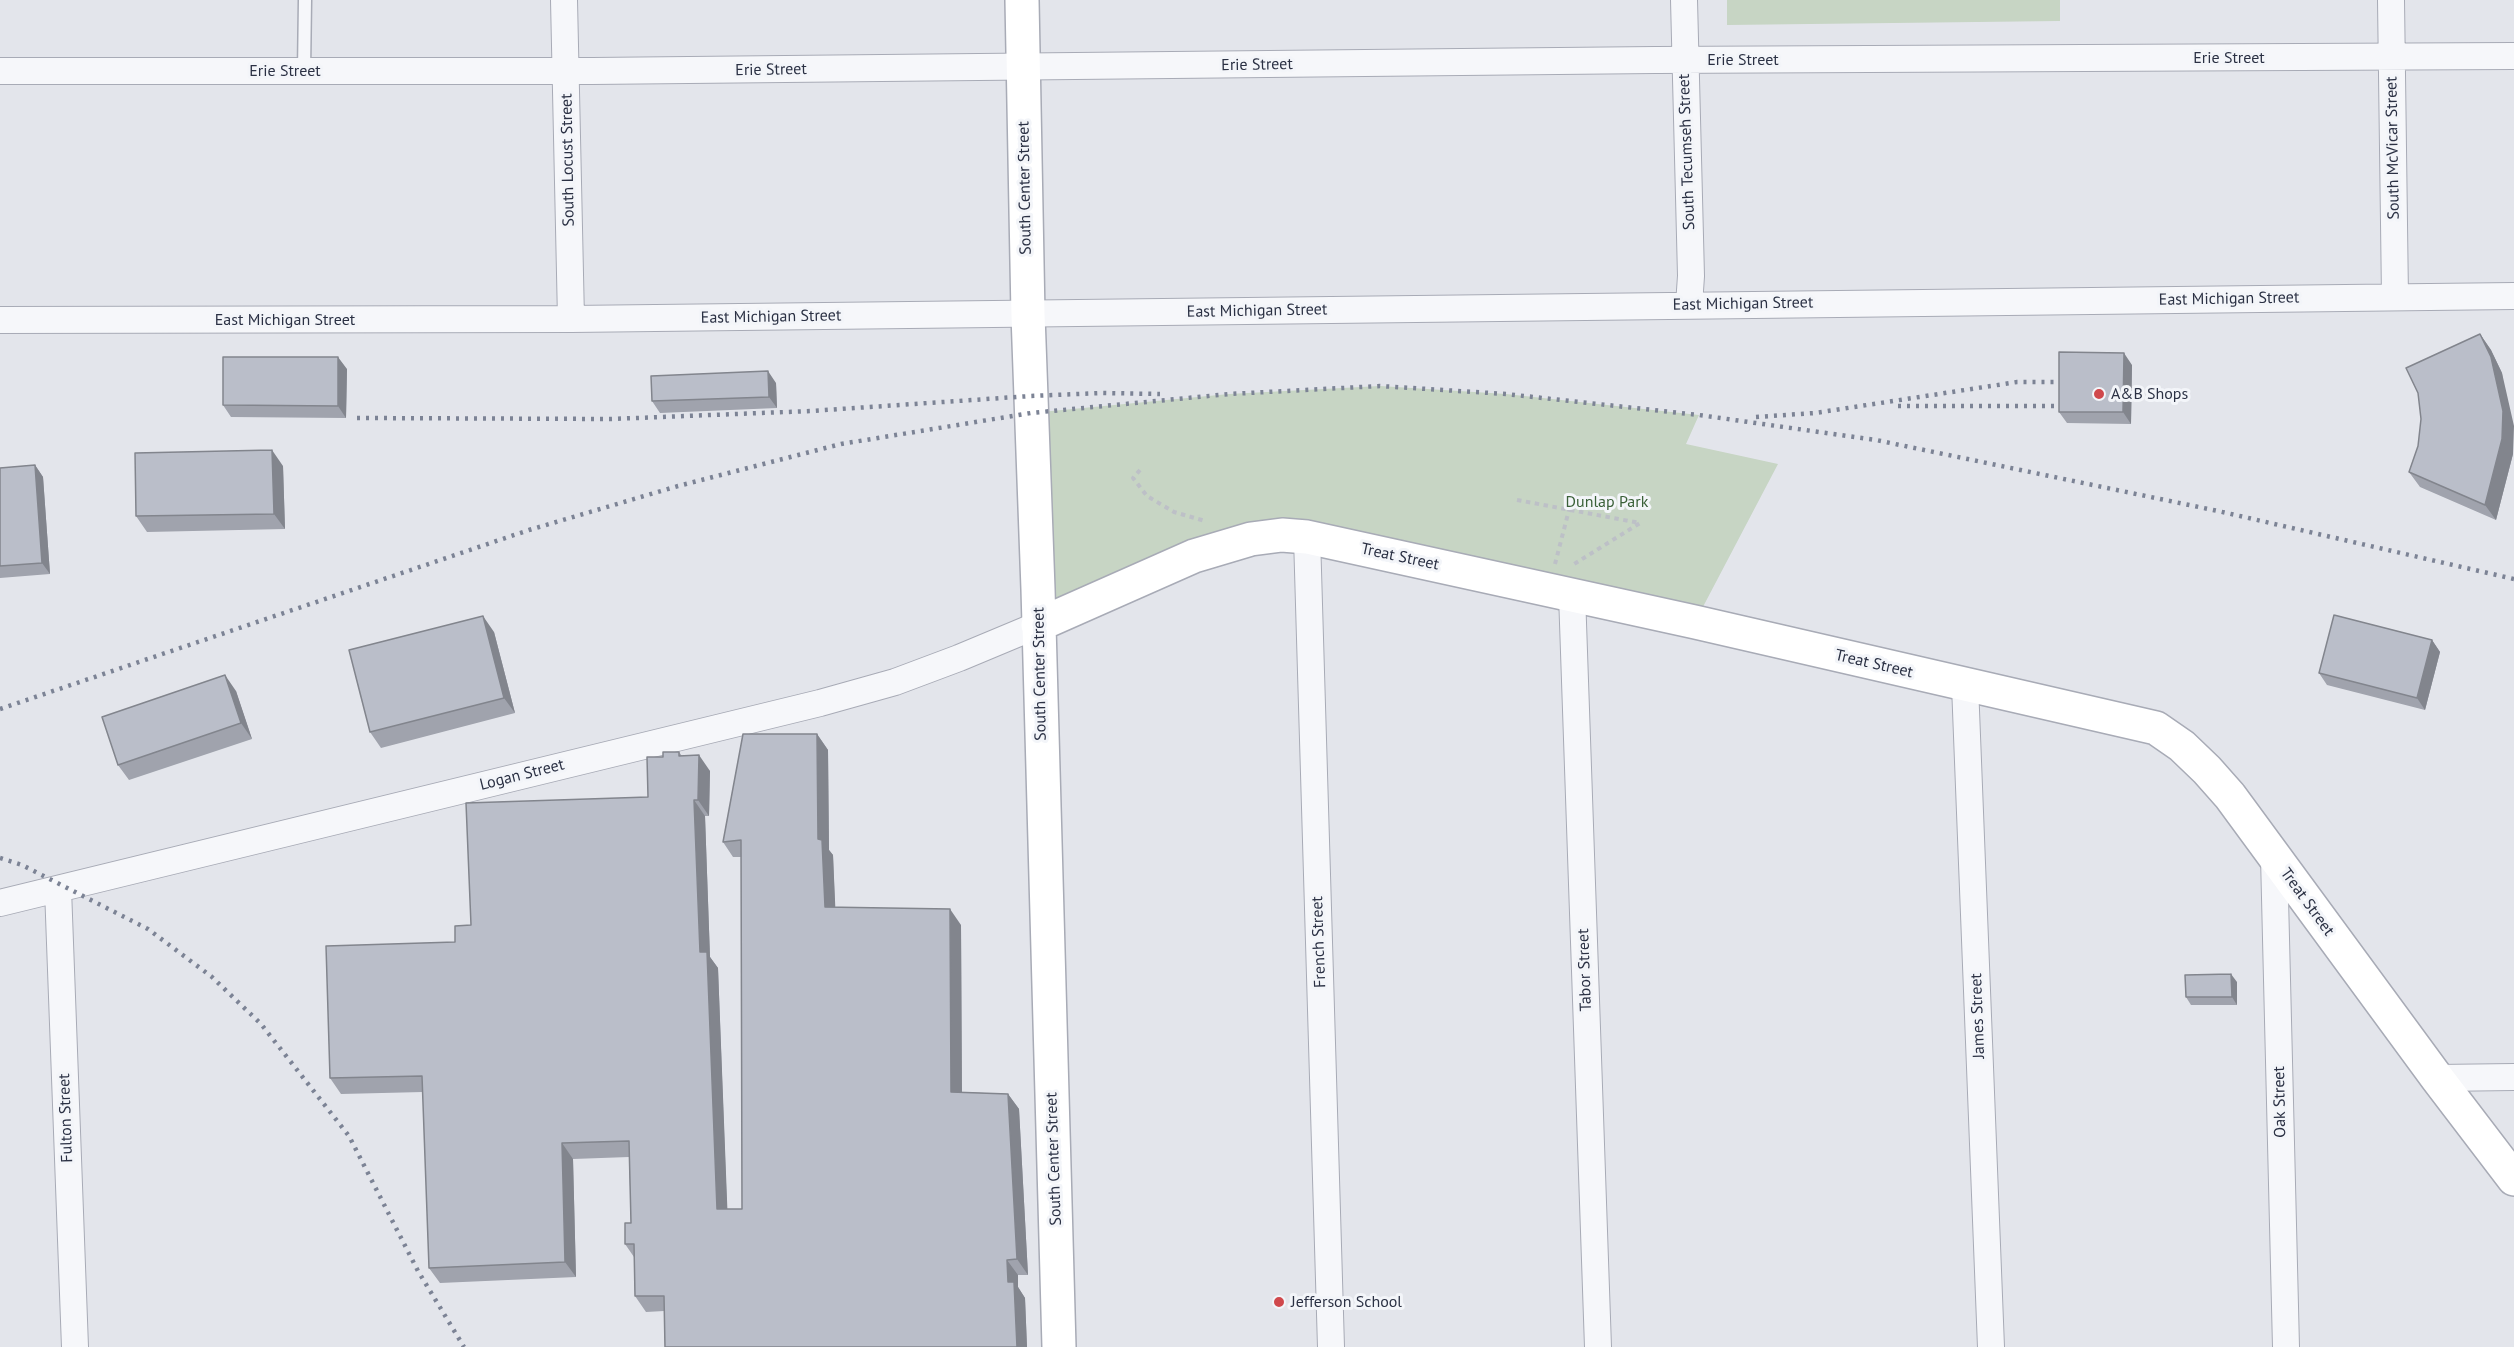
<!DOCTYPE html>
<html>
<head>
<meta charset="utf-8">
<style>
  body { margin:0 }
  canvas { display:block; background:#e3e5eb }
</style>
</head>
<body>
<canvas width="2514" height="1347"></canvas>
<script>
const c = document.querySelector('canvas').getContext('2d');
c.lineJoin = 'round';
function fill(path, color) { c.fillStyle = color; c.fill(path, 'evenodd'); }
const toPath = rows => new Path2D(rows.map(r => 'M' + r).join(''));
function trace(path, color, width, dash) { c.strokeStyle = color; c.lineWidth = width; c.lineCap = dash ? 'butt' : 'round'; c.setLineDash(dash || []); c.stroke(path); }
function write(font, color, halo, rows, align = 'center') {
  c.font = font + ' "PT Sans",sans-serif'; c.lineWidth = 6; c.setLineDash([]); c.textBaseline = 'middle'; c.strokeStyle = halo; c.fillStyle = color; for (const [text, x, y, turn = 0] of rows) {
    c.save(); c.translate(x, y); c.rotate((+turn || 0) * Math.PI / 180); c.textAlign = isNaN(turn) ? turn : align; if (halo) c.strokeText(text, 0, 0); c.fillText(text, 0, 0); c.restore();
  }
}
fill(toPath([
  [1727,0,2060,0,2060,21,1727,25],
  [1380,386,1506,394,1699,415,1686,444,1778,464,1695,622,1282,535,1038,625,1031,413,1229,394]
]), '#c7d5c4');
const lane = toPath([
  [304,71,305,0]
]);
const street = toPath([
  [564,0,571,319],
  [1684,0,1691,276,1689,305],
  [2391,0,2395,297],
  [0,71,592,71,1655,60,2514,56],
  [0,320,571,319,2514,296],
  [1307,537,1331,1347],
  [1572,594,1598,1347],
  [1965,685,1991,1347],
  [2274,857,2286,1347],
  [58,889,75,1347],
  [0,903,820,703,895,682,959,658,1038,625],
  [2437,1078,2514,1077]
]);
const secondary = toPath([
  [1022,0,1028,315,1038,589,1059,1347],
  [1038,625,1194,556,1251,539,1282,535,1307,537,1695,622,2156,728,2182,746,2207,770,2230,796,2437,1078,2514,1179]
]);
trace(lane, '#a8abb6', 15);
trace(street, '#a8abb6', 28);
trace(secondary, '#a8abb6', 36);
trace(toPath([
  [1140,470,1133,478,1147,496,1174,512,1205,521],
  [1517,500,1640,523,1571,566],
  [1555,564,1569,510]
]), '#bdc0c7', 4, [4.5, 4.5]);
trace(lane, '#f6f7fa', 12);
trace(street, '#f6f7fa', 26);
trace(secondary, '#fff', 33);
trace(toPath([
  [1898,406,2075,406],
  [1756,417,1815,413,2017,382,2075,382],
  [357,418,611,419,811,411,1031,396,1103,393,1160,394],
  [0,709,529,530,678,486,841,444,1031,413,1229,394,1380,386,1506,394,1699,415,1876,440,2218,511,2514,579],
  [0,858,22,865,148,929,212,977,261,1024,349,1136,418,1271,464,1347]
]), '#7c8395', 4.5, [3, 6]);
fill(toPath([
  [2480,334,2491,350,2502,373,2513,454,2496,520,2420,487,2409,472],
  [2132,365,2131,424,2067,423,2059,412],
  [347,369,346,418,231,417,223,405],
  [776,383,777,408,660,413,652,401],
  [35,465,43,477,50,574,0,578,0,468],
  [283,466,285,529,147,532,136,516],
  [494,632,515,713,381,748,370,732],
  [2432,640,2440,652,2425,710,2327,685,2319,673],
  [236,691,252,739,129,780,118,765],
  [817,734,828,750,829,850,833,855,835,907,961,925,962,1092,1008,1094,1019,1109,1028,1275,1018,1275,1018,1287,1025,1298,1027,1347,665,1347,664,1311,646,1312,635,1296,634,1257,625,1244,631,1223,629,1157,573,1159,576,1277,440,1283,429,1268,423,1092,341,1094,330,1078,471,925,648,797,663,757,679,752,682,756,710,771,709,816,705,816,710,957,718,968,727,1209,742,1209,741,857,733,857,723,842],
  [2237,982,2237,1005,2191,1005,2186,997]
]), '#a0a3ad');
fill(toPath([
  [2480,334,2491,350,2502,373,2514,426,2513,454,2496,520,2485,505],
  [2124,353,2132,365,2131,424,2123,412],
  [338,357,347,369,346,418,338,406],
  [768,371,776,383,777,408,769,397],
  [272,450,283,466,285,529,274,514],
  [35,465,43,477,50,574,42,563],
  [483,616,494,632,515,713,504,698],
  [2432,640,2440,652,2425,710,2417,698],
  [225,675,236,691,252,739,241,723],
  [817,734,828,750,829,850,833,855,836,923,825,907,818,839],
  [699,755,710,771,709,816,698,800],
  [694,800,705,816,710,957,718,968,728,1225,717,1209,700,952],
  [950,909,961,925,962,1107,951,1092],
  [2231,974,2237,982,2237,1005,2232,997],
  [1008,1094,1019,1109,1028,1275,1017,1259],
  [562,1143,573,1159,576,1277,565,1262],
  [1007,1260,1018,1275,1018,1287,1025,1298,1027,1347,1017,1347,1008,1282]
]), '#82858d');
const building = toPath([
  [2480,334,2491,357,2503,411,2502,439,2485,505,2409,472,2418,446,2421,419,2418,393,2406,368,2480,334],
  [2059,352,2124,353,2123,412,2059,412,2059,352],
  [223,357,338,357,338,406,223,405,223,357],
  [768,371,769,397,652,401,651,376,768,371],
  [272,450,274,514,136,516,135,453,272,450],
  [35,465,42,563,0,566,0,468,35,465],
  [2334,615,2432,640,2417,698,2319,673,2334,615],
  [483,616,504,698,370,732,349,650,483,616],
  [225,675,241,723,118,765,102,717,225,675],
  [743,734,817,734,818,839,822,840,825,907,950,909,951,1092,1008,1094,1017,1259,1007,1260,1008,1282,1014,1282,1017,1347,665,1347,664,1296,635,1296,634,1244,625,1244,625,1223,631,1223,629,1141,562,1143,565,1262,429,1268,422,1076,330,1078,326,946,455,942,455,926,471,925,466,803,648,797,647,757,663,757,663,752,679,752,679,756,699,755,698,800,694,800,700,952,707,952,717,1209,742,1209,741,840,723,842,743,734],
  [2231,974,2232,997,2186,997,2185,975,2231,974]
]);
fill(building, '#babec9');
trace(building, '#82858d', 1.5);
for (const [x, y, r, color] of [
  [2099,394,6,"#d0484c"],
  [1279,1302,6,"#d0484c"]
]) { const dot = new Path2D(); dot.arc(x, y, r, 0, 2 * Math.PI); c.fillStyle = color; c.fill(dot); trace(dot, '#f3f5f9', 2); }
write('16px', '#2b3144', '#f3f5f9', [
  ["Erie Street",2229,58],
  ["Erie Street",1743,60],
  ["Erie Street",1257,65,-1],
  ["Erie Street",771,70,-1],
  ["Erie Street",285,71],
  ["South McVicar Street",2393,148,-91],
  ["South Tecumseh Street",1687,152,-92],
  ["South Locust Street",568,160,-91],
  ["South Center Street",1025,188,-91],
  ["East Michigan Street",2229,299,-1],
  ["East Michigan Street",1743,304,-1],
  ["East Michigan Street",1257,311,-1],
  ["East Michigan Street",771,317,-1],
  ["East Michigan Street",285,320],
  ["Treat Street",1400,557,12],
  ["Treat Street",1874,664,13],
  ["South Center Street",1040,674,-91],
  ["Logan Street",522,775,-14],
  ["Treat Street",2307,902,54],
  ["French Street",1319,942,-92],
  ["Tabor Street",1585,970,-92],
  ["James Street",1978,1016,-92],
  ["Oak Street",2280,1102,-91],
  ["Fulton Street",66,1118,-92],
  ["South Center Street",1054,1159,-92]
]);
write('16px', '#2b3144', '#f3f5f9', [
  ["A&B Shops",2111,394],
  ["Jefferson School",1291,1302]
], 'left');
write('16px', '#3a6038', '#f3f5f9', [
  ["Dunlap Park",1607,502]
]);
</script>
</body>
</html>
